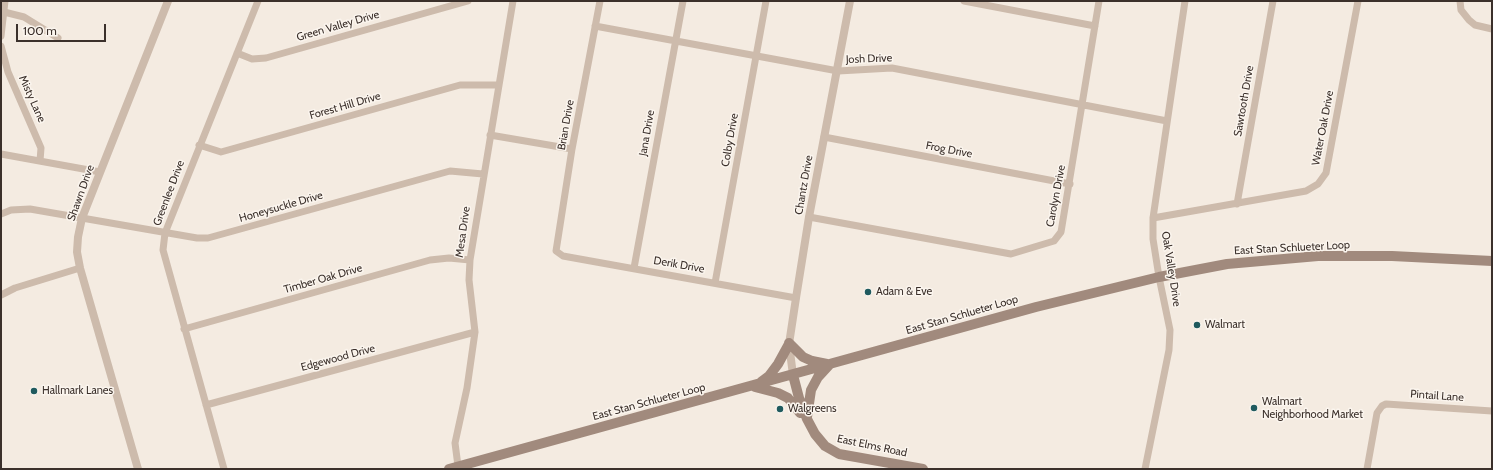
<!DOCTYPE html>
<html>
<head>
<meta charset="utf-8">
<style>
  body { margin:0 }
  #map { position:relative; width:1493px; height:470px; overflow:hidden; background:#f4ebe1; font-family:Cabin,sans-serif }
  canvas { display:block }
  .frame { position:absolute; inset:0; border:2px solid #3b302b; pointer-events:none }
  .scale { position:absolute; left:16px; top:24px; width:90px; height:18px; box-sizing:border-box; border:2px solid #3b302b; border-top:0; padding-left:5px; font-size:12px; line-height:14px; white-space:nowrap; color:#3b302b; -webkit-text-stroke:3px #fbf5ee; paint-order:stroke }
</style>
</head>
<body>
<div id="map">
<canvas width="1493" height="470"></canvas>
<div class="frame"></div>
<div class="scale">100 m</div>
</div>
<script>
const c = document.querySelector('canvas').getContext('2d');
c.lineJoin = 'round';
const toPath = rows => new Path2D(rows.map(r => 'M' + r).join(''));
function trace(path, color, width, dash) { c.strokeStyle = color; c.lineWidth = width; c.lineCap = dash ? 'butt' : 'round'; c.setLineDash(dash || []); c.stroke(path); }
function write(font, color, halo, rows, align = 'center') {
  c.font = font + ' Cabin,sans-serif'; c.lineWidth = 3; c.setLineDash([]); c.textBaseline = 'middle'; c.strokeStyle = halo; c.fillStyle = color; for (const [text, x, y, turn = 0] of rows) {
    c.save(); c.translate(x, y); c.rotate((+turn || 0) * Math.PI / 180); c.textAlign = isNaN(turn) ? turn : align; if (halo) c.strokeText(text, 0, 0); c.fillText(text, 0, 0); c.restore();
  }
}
trace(toPath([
  [600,1,572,149,556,251,563,256,796,298],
  [964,1,1095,26],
  [1460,1,1461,10,1469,20,1475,25,1492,29],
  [4,12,24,17,58,38],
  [595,26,838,71,892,68,1167,121],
  [1,36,5,1],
  [1,46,8,72,41,148,40,161],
  [237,53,252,59,266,58,468,1],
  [490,135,572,149],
  [824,137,1070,184],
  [199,145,221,152,460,85,499,85],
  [1,154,100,172],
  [1237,204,1273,1],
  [1,214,11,210,30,209,197,238,208,238,450,171,483,174],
  [809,217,1011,254,1054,241,1061,232,1099,1],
  [1153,218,1306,191,1318,184,1326,173,1358,1],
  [634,268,683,1],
  [715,283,766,1],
  [1,295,15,288,80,268],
  [184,329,430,260,449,258,470,260],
  [206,405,475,332],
  [458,466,455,443,467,388,475,332,469,280,470,260,513,1],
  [224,469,163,250,165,233,258,1],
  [1145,469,1169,350,1170,330,1159,277,1153,239,1153,218,1185,1],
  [1367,469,1377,413,1382,406,1386,404,1492,411]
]), '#cdbbac', 7);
trace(toPath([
  [793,375,789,344,796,298,809,217,850,1],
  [138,469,80,268,77,252,78,237,82,218,168,1]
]), '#cdbbac', 8);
trace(toPath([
  [789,343,803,357,812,361,827,364],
  [793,375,799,398,807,419,815,434,825,446,839,454,923,469],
  [761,382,769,376,778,364,789,344],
  [755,387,778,393,788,398,800,413],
  [807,417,811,390,818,377,829,365],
  [449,469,1036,307,1159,277,1227,264,1318,256,1392,256,1492,261]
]), '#a18a7d', 10);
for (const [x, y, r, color] of [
  [868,292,4,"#1f5a5e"],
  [1197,325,4,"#1f5a5e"],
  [34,391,4,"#1f5a5e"],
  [1254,408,4,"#1f5a5e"],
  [780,409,4,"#1f5a5e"]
]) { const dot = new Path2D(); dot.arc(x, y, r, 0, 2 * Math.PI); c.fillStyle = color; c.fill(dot); trace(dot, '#fbf5ee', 1.5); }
write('11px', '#3b302b', '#fbf5ee', [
  ["Green Valley Drive",338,26,-16],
  ["Josh Drive",869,59,-2],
  ["Misty Lane",32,99,66],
  ["Sawtooth Drive",1244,101,-80],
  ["Forest Hill Drive",345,106,-16],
  ["Brian Drive",566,125,-80],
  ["Water Oak Drive",1323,128,-79],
  ["Jana Drive",647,133,-80],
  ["Colby Drive",730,140,-80],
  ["Frog Drive",949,150,11],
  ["Chantz Drive",804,185,-80],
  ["Shawn Drive",81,193,-70],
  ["Greenlee Drive",169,193,-69],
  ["Carolyn Drive",1056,196,-79],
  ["Honeysuckle Drive",281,207,-16],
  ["Mesa Drive",463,232,-82],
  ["East Stan Schlueter Loop",1292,248,-3],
  ["Derik Drive",679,265,10],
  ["Oak Valley Drive",1171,269,81],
  ["Timber Oak Drive",323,279,-16],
  ["East Stan Schlueter Loop",962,315,-16],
  ["Edgewood Drive",338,358,-15],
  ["Pintail Lane",1437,396,4],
  ["East Stan Schlueter Loop",649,402,-15],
  ["East Elms Road",872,446,12]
]);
write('11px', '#3b302b', '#fbf5ee', [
  ["Adam & Eve",876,292],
  ["Walmart",1205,325],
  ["Hallmark Lanes",42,391],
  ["Walmart",1262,402],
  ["Neighborhood Market",1262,415],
  ["Walgreens",788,409]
], 'left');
</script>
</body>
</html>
